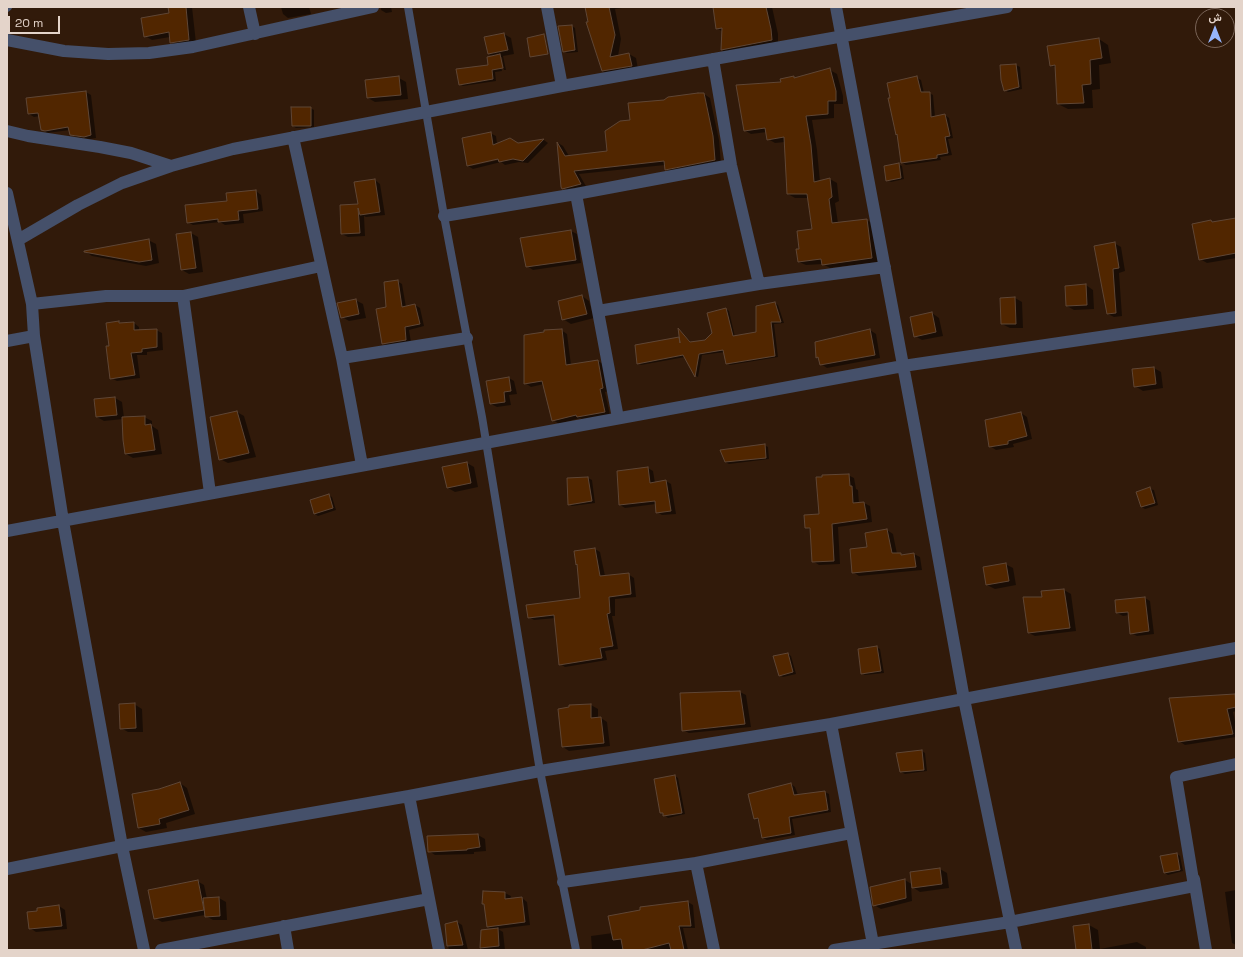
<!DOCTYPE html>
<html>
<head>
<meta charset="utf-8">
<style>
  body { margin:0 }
  #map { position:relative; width:1243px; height:957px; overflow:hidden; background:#311a0a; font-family:"Space Grotesk",Vazirmatn,sans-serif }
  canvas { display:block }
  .frame { position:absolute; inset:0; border:8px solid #e4d4ca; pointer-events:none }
  .north { position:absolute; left:1195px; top:8px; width:40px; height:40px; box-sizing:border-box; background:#311a0a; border:1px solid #796457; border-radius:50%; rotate:0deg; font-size:11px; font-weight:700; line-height:16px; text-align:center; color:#e4d4ca }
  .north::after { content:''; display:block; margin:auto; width:14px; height:18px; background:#97b6fd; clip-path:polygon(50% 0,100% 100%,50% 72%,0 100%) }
  .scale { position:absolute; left:8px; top:16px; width:52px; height:18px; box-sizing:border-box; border:2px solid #e4d4ca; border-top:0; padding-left:5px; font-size:12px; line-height:14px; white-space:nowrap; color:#e4d4ca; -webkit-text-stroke:3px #311a0a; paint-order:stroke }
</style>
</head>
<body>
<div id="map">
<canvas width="1243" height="957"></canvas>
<div class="frame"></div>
<div class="north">ش</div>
<div class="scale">20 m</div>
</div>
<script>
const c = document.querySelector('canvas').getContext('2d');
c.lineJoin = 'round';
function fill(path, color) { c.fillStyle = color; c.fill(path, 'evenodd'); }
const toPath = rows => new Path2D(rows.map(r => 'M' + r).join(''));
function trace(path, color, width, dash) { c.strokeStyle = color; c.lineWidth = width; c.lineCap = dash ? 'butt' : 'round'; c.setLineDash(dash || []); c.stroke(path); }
fill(toPath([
  [169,7,192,7,196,43,178,46,171,42,170,37,152,40,145,36,170,13],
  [281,7,309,7,311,14,288,18,283,14],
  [381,7,391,7,392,12,386,13,381,10],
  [586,7,622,7,622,8,615,9,621,39,618,56,629,54,636,58,638,69,609,74,602,71],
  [714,7,772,7,778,34,778,44,728,54,722,50,723,32,717,28],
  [572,26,575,28,578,52,567,53,564,51],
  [504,34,511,38,514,54,503,56,506,70,504,70,502,57,499,57,502,71,495,72,496,81,463,86,460,84,489,65,494,57,489,54],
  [1099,39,1108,45,1111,63,1099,65,1100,89,1092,90,1093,108,1068,109,1058,104,1056,68,1051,65],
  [1016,65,1020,67,1022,89,1008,92,1005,90,1001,66],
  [830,70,837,74,843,96,843,104,834,104,834,118,812,120,817,150,820,182,830,179,837,183,839,201,835,203,838,223,867,220,873,224,878,262,830,268,823,264,806,265,799,262,800,250,813,230,808,198,795,198,788,194,785,142,775,143,768,139,767,132,751,134,744,130,782,83,793,78,796,79],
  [399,78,406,82,408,99,375,102,368,98],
  [917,78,921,80,924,93,929,93,933,95,935,117,945,115,949,118,953,138,948,139,952,155,940,157,941,160,906,165,902,163,898,135,896,134],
  [86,92,91,95,96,138,90,139,76,137,71,134,70,130,47,133,42,130,40,116,34,117,29,114],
  [704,94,710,98,719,140,721,164,672,173,666,169,665,165,579,174,587,188,570,192,562,186,558,143,563,146,569,156,609,152,631,121,664,101],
  [310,108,314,110,314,127,296,128,293,126],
  [490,133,496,136,497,144,518,144,544,140,548,143,528,163,519,162,505,165,501,162,473,169,468,166],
  [503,157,503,159,471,166,471,164],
  [898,164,902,166,904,179,891,182,887,180],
  [375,180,380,184,385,215,366,217,364,216,365,236,348,237,342,234],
  [256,191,261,195,263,211,243,214,244,223,225,225,220,222,193,225,188,222,228,202],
  [1236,219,1236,258,1207,263,1200,259,1211,221,1213,222],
  [571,231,577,234,581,263,533,270,527,266],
  [191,233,198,237,203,272,189,274,182,270],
  [148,240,156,244,159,263,146,266,92,256,86,252],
  [1114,243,1121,247,1125,271,1119,273,1122,316,1114,317,1108,314],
  [397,281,402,284,406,307,415,305,420,308,424,326,409,330,411,342,388,346,383,343,387,308],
  [1086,285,1093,290,1094,309,1074,310,1067,306],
  [582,296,589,301,594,318,571,324,563,319],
  [1015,298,1022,302,1023,328,1010,328,1002,324],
  [355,300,363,304,366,318,349,321,342,317],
  [775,303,778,305,784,323,774,324,778,357,730,365,727,363,725,352,702,355,698,377,696,376,685,357,641,365,638,363,678,338,681,339,680,330,692,343,705,341,713,334,726,309,729,311,735,337,757,333],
  [932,313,939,318,943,336,922,340,915,336],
  [119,322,122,324,134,323,139,327,139,330,156,330,162,333,163,350,147,352,147,355,137,355,140,378,117,381,111,378,110,347],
  [561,330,567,334,571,365,598,361,603,364,608,391,605,392,610,415,584,420,580,418,559,424,553,420,544,384,531,387,525,383,545,333],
  [870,330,876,334,880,358,827,368,821,364,819,358,817,357],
  [1154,368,1161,372,1163,388,1143,391,1135,386],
  [509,378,514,381,517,394,509,395,511,405,497,407,491,404],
  [115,398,122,402,124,418,144,417,152,421,152,426,158,430,162,454,133,458,126,454,123,419,104,421,97,417],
  [237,412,244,416,256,457,228,463,220,459],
  [1021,413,1027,417,1032,439,1013,444,1014,447,996,450,990,446],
  [764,445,768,447,769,459,729,464,725,462],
  [467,463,474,467,478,487,455,492,448,488],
  [648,468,653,471,655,483,666,481,671,484,676,514,662,515,657,512,656,504,625,508,620,505,618,472],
  [848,475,854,478,856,489,858,490,859,504,864,503,870,506,872,522,838,527,840,564,819,565,813,561,811,530,806,527,820,515],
  [588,478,592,480,595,503,572,506,569,504,568,479],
  [1150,489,1154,490,1158,505,1145,509,1142,507,1137,493],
  [328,495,332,497,336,510,318,516,315,514,311,501],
  [887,530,893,534,897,554,900,554,903,555,914,554,920,557,922,570,859,576,853,572,868,548],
  [595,549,600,552,605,576,628,574,634,578,636,597,615,599,615,616,612,616,618,649,605,651,607,660,565,667,560,664,556,618,534,620,529,617,581,599,578,565,577,564],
  [1005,564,1013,568,1016,585,995,589,987,585],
  [1064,590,1071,594,1076,631,1035,636,1029,633,1043,598],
  [1145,598,1150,601,1154,634,1137,636,1131,633,1129,615,1123,616,1117,613],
  [876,647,880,649,884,673,865,675,862,673],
  [788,654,791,656,796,674,783,677,779,675],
  [740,692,746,695,751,727,689,733,683,730],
  [1235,695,1236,696,1236,711,1233,712,1236,726,1236,737,1185,745,1179,741],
  [134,704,142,709,143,732,128,732,121,728],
  [591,705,598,709,598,718,601,718,607,722,610,746,569,751,563,747],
  [922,751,925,753,927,771,905,774,901,772],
  [675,776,678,778,685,814,668,818,661,812],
  [180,783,187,788,195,814,166,823,167,828,146,832,139,828],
  [791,784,795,787,798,795,825,792,829,794,831,812,792,819,795,835,767,840,763,838,759,821,755,818],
  [478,835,485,839,486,851,474,852,474,854,435,855,429,851,428,837],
  [1177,854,1180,856,1183,871,1168,875,1165,873],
  [940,869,947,873,949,888,920,892,911,886,912,901,881,909,874,905,905,880,913,885],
  [197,881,204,885,207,899,219,898,226,902,227,920,213,920,206,916,205,915,162,922,155,918],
  [1236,890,1236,945,1232,943,1225,892],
  [505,893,511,896,510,900,522,898,527,902,530,925,498,929,503,932,505,950,481,950,482,931,493,930,487,926,486,905,483,904],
  [688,902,693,905,695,928,683,928,688,950,592,950,591,936,613,933],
  [59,906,65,910,67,929,36,932,30,928],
  [457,922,462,925,468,950,449,950,448,945],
  [1089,925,1098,930,1100,949,1137,942,1146,947,1146,950,1077,950]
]), '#0007');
const building = toPath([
  [168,7,186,7,189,40,170,43,169,32,144,37,141,18,169,13,168,7],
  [585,7,609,7,615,35,610,57,629,53,632,66,602,71,586,22,588,22,585,7],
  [713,7,766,7,771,29,772,40,721,50,722,28,716,29,713,7],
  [572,25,575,50,563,52,558,26,572,25],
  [504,33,508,50,488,54,484,37,504,33],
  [544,34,548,54,530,57,527,38,544,34],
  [1099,38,1102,58,1090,60,1091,84,1082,85,1084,103,1057,104,1055,65,1050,66,1047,46,1099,38],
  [500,54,503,68,492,70,493,79,459,85,456,69,488,65,487,57,500,54],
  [1016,64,1019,87,1004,91,1001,80,1000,65,1016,64],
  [830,68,836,91,836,101,828,101,828,114,806,116,811,145,814,182,830,178,832,197,829,199,832,223,867,219,872,258,822,265,821,259,798,262,796,249,799,249,797,231,812,229,807,194,787,194,784,137,767,140,765,128,744,131,736,85,781,82,780,79,794,76,794,78,830,68],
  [399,76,401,95,367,98,365,80,399,76],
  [917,76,921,92,930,92,931,117,945,114,950,136,945,137,948,153,937,155,937,158,901,163,897,134,896,135,888,98,890,98,887,83,917,76],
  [86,91,91,135,84,137,70,135,68,127,45,131,41,130,38,113,28,114,26,98,86,91],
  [698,93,704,93,713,136,715,160,665,170,664,161,574,171,581,184,562,189,561,187,557,142,565,156,607,151,605,131,620,121,630,120,628,103,664,100,668,97,698,93],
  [291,107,311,107,311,126,292,126,291,107],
  [491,132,493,145,510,138,518,143,544,139,523,161,513,159,499,162,498,159,467,166,462,138,491,132],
  [899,163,901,178,886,181,884,166,899,163],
  [375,179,380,212,360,215,358,208,360,233,341,234,340,205,358,204,354,182,375,179],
  [256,190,258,209,238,211,239,220,218,222,218,219,187,223,185,205,227,201,226,193,256,190],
  [1236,218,1236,253,1199,260,1192,224,1211,220,1212,222,1236,218],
  [571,230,576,260,526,267,520,238,571,230],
  [191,232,196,268,181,270,176,234,191,232],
  [149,239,152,260,139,262,84,252,84,251,149,239],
  [1115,242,1119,268,1113,269,1116,313,1107,314,1094,246,1115,242],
  [398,280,402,307,415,304,420,324,405,327,406,340,382,344,376,309,386,307,384,282,398,280],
  [1086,284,1087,305,1066,306,1065,286,1086,284],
  [582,295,587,314,562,320,558,301,582,295],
  [1015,297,1016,324,1001,324,1000,298,1015,297],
  [356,299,359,314,341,318,337,303,356,299],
  [775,302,781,322,771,322,775,356,726,364,723,350,699,354,695,377,683,355,637,364,635,345,679,337,680,343,678,328,690,342,705,340,712,333,707,313,726,308,733,336,756,332,756,306,775,302],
  [932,312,936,332,914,337,910,317,932,312],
  [119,321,119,323,134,322,134,330,157,329,157,347,142,349,142,352,131,353,135,375,110,379,106,346,109,346,106,323,119,321],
  [562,329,566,365,598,360,603,388,600,389,605,412,577,417,576,415,552,421,542,381,524,384,524,335,544,332,544,330,562,329],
  [870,329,875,355,820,365,818,357,816,358,815,342,870,329],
  [1154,367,1156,384,1134,387,1132,369,1154,367],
  [509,377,511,391,504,392,505,402,490,404,486,381,509,377],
  [115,397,117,415,96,417,94,399,115,397],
  [237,411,249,453,219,460,210,417,237,411],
  [1021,412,1027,436,1008,441,1008,444,989,447,985,420,1021,412],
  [145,416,145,425,151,424,155,450,125,454,123,440,122,417,145,416],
  [765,444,766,458,725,462,720,450,765,444],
  [467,462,471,483,447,488,442,467,467,462],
  [648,467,650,483,666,480,671,511,656,513,655,501,619,505,617,471,648,467],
  [849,474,850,486,852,486,853,503,864,502,867,519,832,524,834,561,812,562,810,528,805,528,804,515,819,514,816,477,822,477,822,475,849,474],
  [588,477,592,501,568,505,567,478,588,477],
  [1150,487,1155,503,1141,507,1136,492,1150,487],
  [329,494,333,508,314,514,310,500,329,494],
  [887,529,892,553,901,553,901,555,914,553,916,567,852,573,850,549,867,547,865,533,887,529],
  [595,548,600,576,629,573,631,594,609,597,610,613,607,614,613,646,600,648,602,658,559,665,554,615,528,618,526,605,580,598,577,564,576,565,574,551,595,548],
  [1006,563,1009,581,986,585,983,567,1006,563],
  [1064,589,1070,628,1028,633,1023,597,1042,597,1041,591,1064,589],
  [1145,597,1149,631,1130,634,1128,612,1116,613,1115,600,1145,597],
  [877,646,881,671,861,674,858,649,877,646],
  [788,653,793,672,779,676,773,656,788,653],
  [740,691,745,724,682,731,680,693,740,691],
  [1235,694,1236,707,1227,709,1233,734,1178,742,1169,698,1235,694],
  [135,703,136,728,120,729,119,704,135,703],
  [591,704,591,718,601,717,604,743,562,747,558,709,569,707,569,705,591,704],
  [922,750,924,770,900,772,896,753,922,750],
  [675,775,682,813,663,816,663,813,660,813,654,779,675,775],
  [180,782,189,810,159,819,160,824,138,828,132,794,159,789,180,782],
  [791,783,794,795,825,791,828,810,789,817,791,833,762,838,758,818,754,819,748,794,791,783],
  [478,834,480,847,467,849,467,850,428,852,427,836,478,834],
  [1177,853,1180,870,1164,873,1160,856,1177,853],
  [940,868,942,884,912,888,910,872,940,868],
  [905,879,906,898,873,906,870,887,905,879],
  [198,880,204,910,154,919,148,890,198,880],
  [483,891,505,892,505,899,522,897,525,922,487,927,484,904,482,904,483,891],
  [219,897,220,916,205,917,203,898,219,897],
  [688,901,691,926,679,926,684,950,671,950,669,943,642,950,623,950,621,939,613,940,608,916,640,910,640,907,688,901],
  [59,905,62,926,29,929,27,912,37,911,37,908,59,905],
  [457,921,463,945,447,946,445,924,457,921],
  [1089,924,1092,950,1076,950,1073,926,1089,924],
  [498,928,499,946,480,948,481,930,498,928]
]);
fill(building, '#512600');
trace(building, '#5f4635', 1);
trace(toPath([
  [408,7,444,216,482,417,540,771,576,950],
  [7,8,8,7]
]), '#45506a', 8);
trace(toPath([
  [249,7,255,34],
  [547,7,562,86],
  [836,7,920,456,964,699,1016,950],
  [7,40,64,51,108,54,149,53,193,47,373,7],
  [713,59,731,165,759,284],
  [7,131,28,136,100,147,131,153,171,166],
  [293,137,342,358,362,465],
  [7,193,32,304,34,336,63,521,122,846,144,950],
  [576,194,618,418],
  [444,216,576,194,731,165],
  [18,240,78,205,122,183,171,166,233,149,562,86,1007,7],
  [183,296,210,493],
  [32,304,106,296,183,296,321,266],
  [598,311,759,284,885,267],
  [7,341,34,336],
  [342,358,467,338],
  [7,531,903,366,1236,317],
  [831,724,873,944],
  [409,796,439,950],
  [696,863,714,950],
  [7,869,122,846,409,796,540,771,831,724,1236,648],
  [1194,879,1206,950],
  [563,882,696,863,851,833],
  [284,926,288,950],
  [161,950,429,899],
  [834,950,1010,922,1194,886,1176,777,1236,764]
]), '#45506a', 12);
</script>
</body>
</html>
